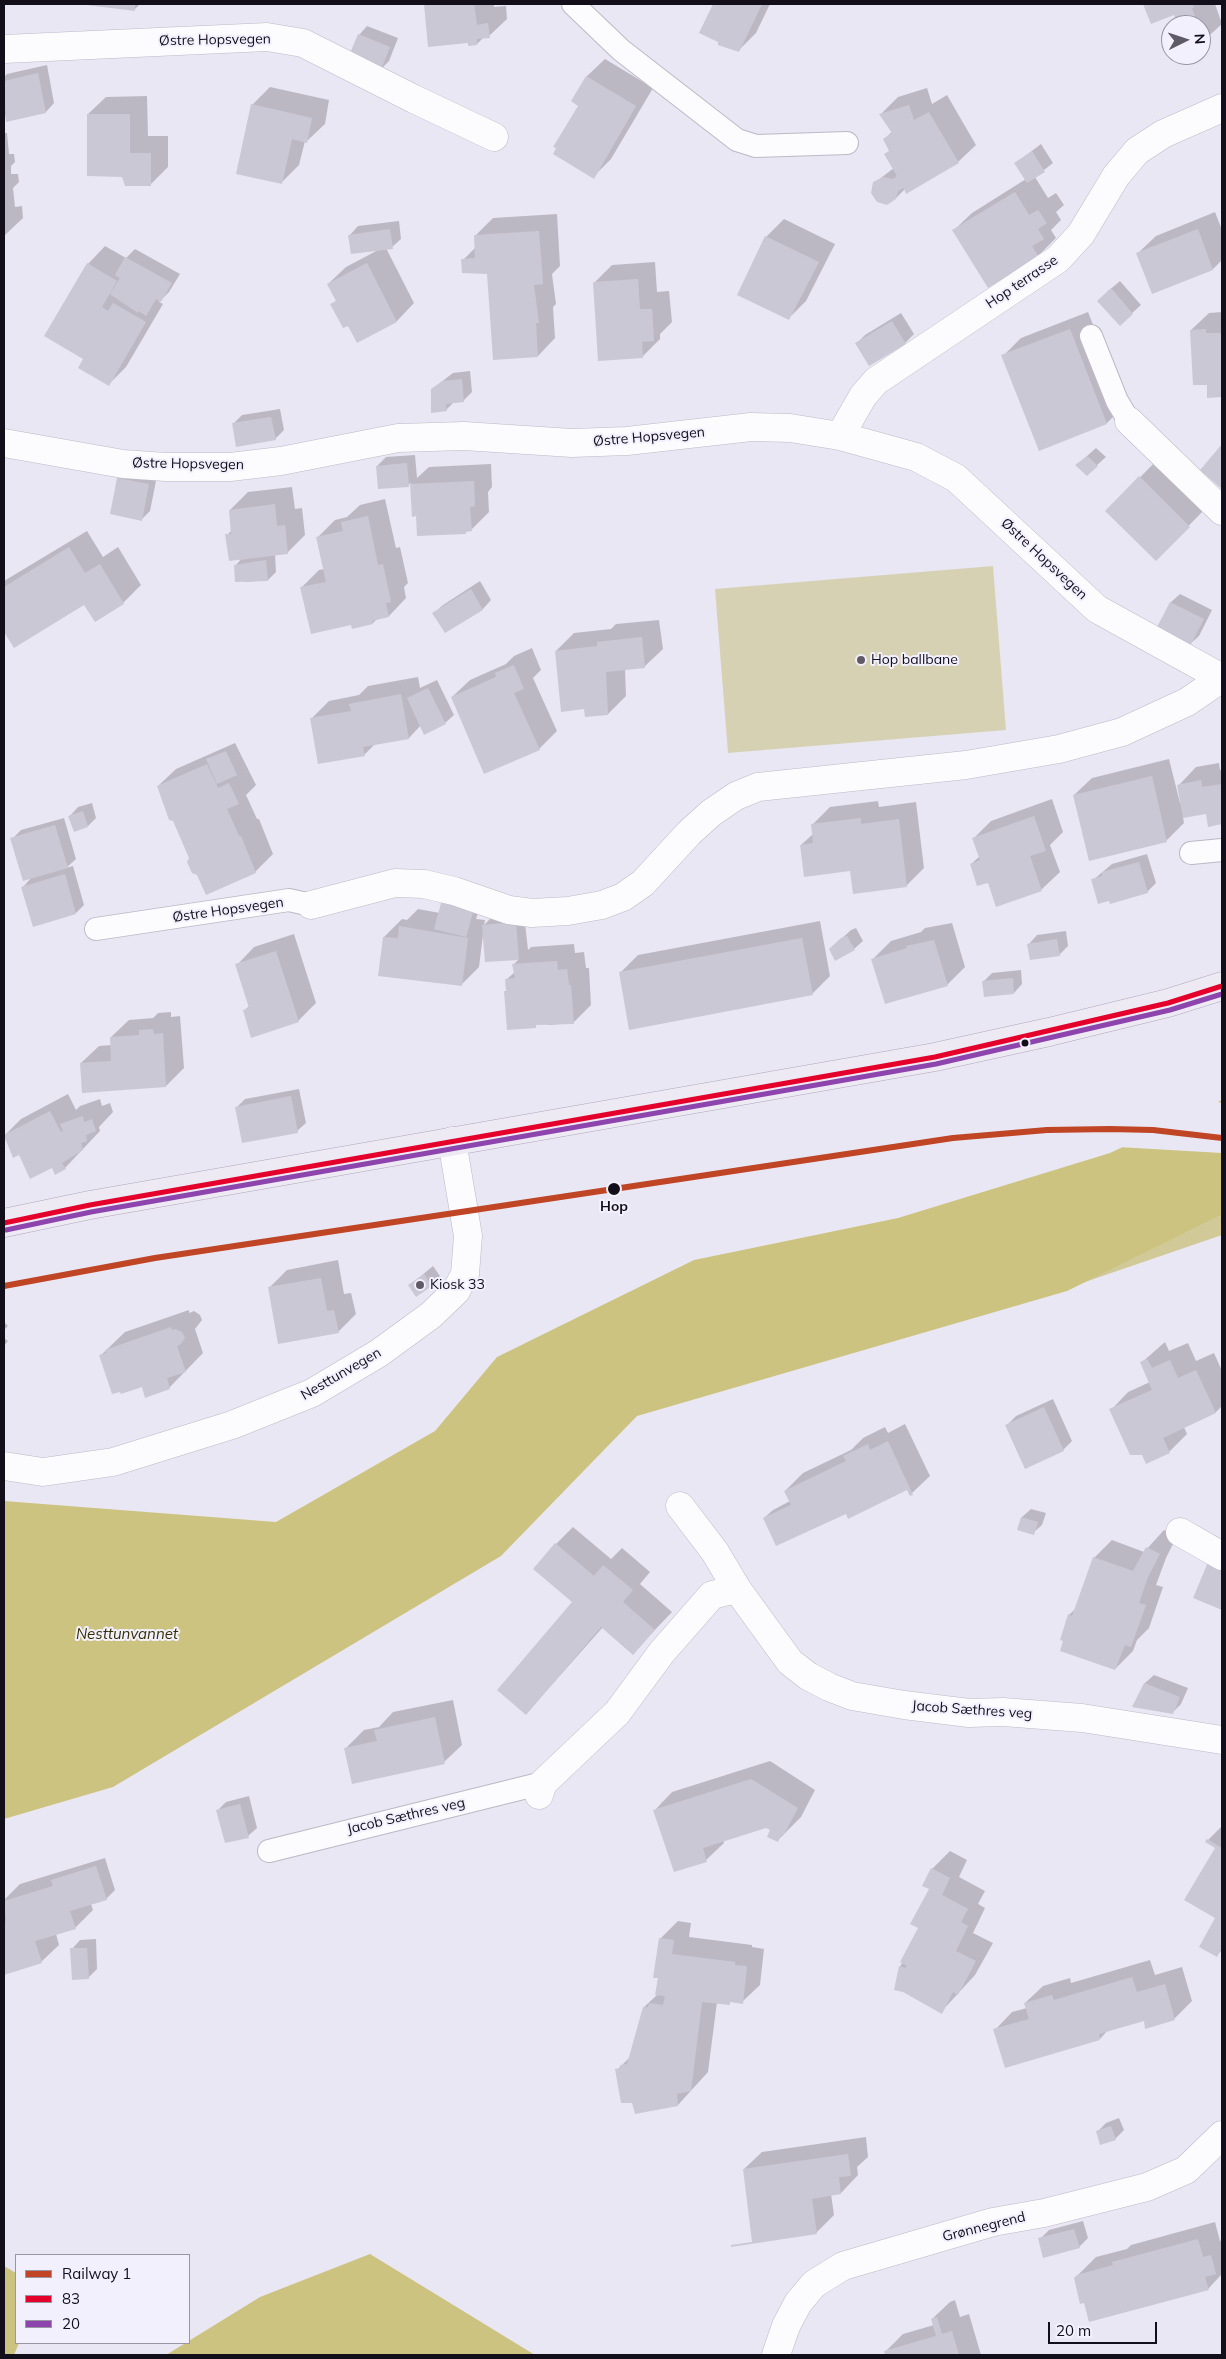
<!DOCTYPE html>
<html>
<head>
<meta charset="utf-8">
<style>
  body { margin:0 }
  #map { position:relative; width:1226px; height:2359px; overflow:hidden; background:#eae7f5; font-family:Mulish,sans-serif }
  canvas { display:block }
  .frame { position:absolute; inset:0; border:5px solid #120f1a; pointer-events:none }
  .legend { position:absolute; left:15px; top:2254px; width:175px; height:90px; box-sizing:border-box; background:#f3f0fe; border:1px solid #9996a3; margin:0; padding:6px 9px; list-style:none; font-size:15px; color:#120f1a }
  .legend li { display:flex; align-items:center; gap:10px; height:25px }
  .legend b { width:25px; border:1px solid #9996a3 }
  .north { position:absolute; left:1161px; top:15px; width:50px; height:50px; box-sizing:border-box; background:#f3f0fe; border:1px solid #9996a3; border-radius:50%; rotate:86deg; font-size:14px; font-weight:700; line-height:20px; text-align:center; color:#120f1a }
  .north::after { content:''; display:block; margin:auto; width:18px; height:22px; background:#5e5b67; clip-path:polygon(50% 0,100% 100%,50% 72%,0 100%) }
  .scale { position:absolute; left:1048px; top:2322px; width:109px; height:22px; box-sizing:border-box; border:2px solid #120f1a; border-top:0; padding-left:6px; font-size:15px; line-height:18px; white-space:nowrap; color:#120f1a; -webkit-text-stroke:4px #f3f0fe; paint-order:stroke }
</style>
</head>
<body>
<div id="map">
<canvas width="1226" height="2359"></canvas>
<div class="frame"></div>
<ul class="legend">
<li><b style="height:6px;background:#bf4525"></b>Railway 1</li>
<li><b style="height:6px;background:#e4002b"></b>83</li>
<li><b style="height:6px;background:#8e44ad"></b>20</li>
</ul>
<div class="north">N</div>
<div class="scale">20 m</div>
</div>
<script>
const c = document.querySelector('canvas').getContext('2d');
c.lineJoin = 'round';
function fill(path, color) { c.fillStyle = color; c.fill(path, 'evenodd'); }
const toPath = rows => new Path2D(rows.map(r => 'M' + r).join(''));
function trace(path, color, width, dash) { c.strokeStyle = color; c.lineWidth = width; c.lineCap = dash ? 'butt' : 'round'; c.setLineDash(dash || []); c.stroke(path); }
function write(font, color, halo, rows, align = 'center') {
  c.font = font + ' Mulish,sans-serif'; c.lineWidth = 4; c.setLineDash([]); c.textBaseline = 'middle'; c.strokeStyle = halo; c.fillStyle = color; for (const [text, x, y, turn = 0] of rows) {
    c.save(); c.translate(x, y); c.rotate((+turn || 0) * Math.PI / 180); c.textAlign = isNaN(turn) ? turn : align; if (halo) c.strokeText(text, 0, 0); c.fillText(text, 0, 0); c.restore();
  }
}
fill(toPath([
  [993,566,1006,730,728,753,715,589]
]), '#d7d1b4');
fill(toPath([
  [1222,1215,1222,1235,1082,1283]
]), '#d2c998');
fill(toPath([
  [1222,1100,1222,1215,1067,1291,637,1416,501,1556,113,1787,4,1819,4,1501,276,1522,435,1431,497,1357,694,1260,898,1218,1110,1153],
  [370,2254,535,2355,166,2355,260,2297],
  [4,2266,16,2273,16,2343,19,2343,14,2355,4,2355]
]), '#cdc380');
fill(toPath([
  [1214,1101,1222,1103,1222,1153,1118,1147]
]), '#eae7f5');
fill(toPath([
  [80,4,140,4,134,10],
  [425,4,494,4,494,7,506,6,507,19,489,36,484,37,477,44,469,42,429,45],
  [714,4,770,4,756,33,738,51,700,32],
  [1145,4,1215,4,1222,24,1201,43,1201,25,1179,25,1175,14,1152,22],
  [367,26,398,38,389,61,380,70,359,35],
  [605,59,653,88,611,159,593,177,580,105,573,101,587,76],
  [47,65,54,103,46,112,6,120,4,108,4,77,7,74],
  [270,87,329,100,325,124,307,141,305,141,299,165,282,182,252,105],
  [927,88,932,104,947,95,976,145,958,162,905,189,896,198,874,183,894,168,890,150,884,139,893,131,881,114,898,97],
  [147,96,148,136,168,136,168,167,150,185,123,175,88,114,106,97],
  [4,133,7,133,9,154,14,154,15,162,11,166,11,174,18,174,19,182,13,188,15,207,22,206,23,218,4,236],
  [1041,144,1053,163,1035,177,1048,198,1056,193,1064,205,1056,212,1061,220,1051,230,1056,238,1038,256,954,230,972,213,1026,179,1016,163],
  [1215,212,1222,230,1222,260,1213,269,1138,253,1156,236],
  [557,214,560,266,552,274,556,304,553,307,555,338,538,356,488,273,463,260,476,247,475,236,493,218],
  [784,219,835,244,806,301,789,318,766,237],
  [399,221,401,239,392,247,386,248,414,303,397,321,358,341,349,324,332,304,337,300,328,284,346,267,380,249,350,235,358,226],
  [105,246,126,258,135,249,180,274,169,292,159,302,163,304,126,367,109,384,84,359,88,264],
  [655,262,657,292,669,291,672,322,660,334,660,339,642,357,594,283,612,265],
  [1120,281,1141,305,1120,324,1107,292],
  [1088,312,1125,405,1107,423,1039,449,1003,356,1021,338],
  [1222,312,1222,396,1208,397,1208,384,1191,330,1209,313],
  [901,313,914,334,905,343,856,344,865,335],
  [470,371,472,392,463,401,454,402,446,410,432,389,453,373],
  [280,409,284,430,275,439,233,424,242,415],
  [1096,448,1106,457,1087,474,1077,465],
  [415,455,417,478,429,467,491,464,492,487,488,492,489,512,471,530,466,532,418,515,413,515,411,483,408,485,377,466,386,457],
  [1157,460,1206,508,1156,559,1107,511],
  [127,470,157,476,150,511,142,519,118,479],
  [292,487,295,509,302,508,305,535,287,553,275,554,276,572,268,580,245,582,236,565,242,558,227,535,232,530,230,510,248,492],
  [385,499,396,548,400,547,408,583,404,587,406,598,389,616,377,619,373,623,352,624,301,588,319,570,324,569,317,538,335,520,347,517,360,505],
  [87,531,103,557,118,547,141,585,123,603,85,603,14,647,4,630,4,581],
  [480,581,491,600,483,609,445,632,434,613,443,605],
  [1180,594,1212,610,1199,636,1190,644,1158,628,1171,602],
  [659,620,663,649,645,666,625,668,626,696,608,714,585,708,556,651,574,633,611,629,616,624],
  [532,648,541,670,533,678,557,731,539,749,452,697,470,680,506,664,514,656],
  [418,677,420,688,437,680,454,715,445,723,421,725,409,738,375,744,364,755,312,718,329,701,359,695,368,686],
  [235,743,256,785,246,795,257,819,259,819,273,854,255,872,191,858,158,786,176,769],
  [1169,759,1180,803,1182,803,1179,785,1196,767,1219,763,1220,770,1222,770,1222,823,1209,825,1207,812,1183,817,1184,823,1167,840,1074,795,1092,778],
  [1052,799,1063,832,1050,845,1060,872,1042,889,997,905,988,881,971,864,980,856,974,838,991,821],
  [878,801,879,807,916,802,924,868,907,885,851,870,801,845,813,834,812,825,830,807],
  [92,803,96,818,88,826,70,816,78,807],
  [64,818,76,859,66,868,73,866,84,905,76,913,23,887,32,877,12,839,21,830],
  [1147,854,1156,883,1147,892,1093,880,1112,864],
  [483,896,476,919,485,920,484,925,492,917,524,914,528,950,531,947,574,944,575,953,584,952,586,968,589,968,591,1005,573,1023,548,1025,508,990,507,979,515,972,513,965,519,959,487,961,483,935,479,967,462,984,384,937,402,919,407,920,418,909,440,913],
  [820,921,830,976,812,994,620,973,638,955],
  [952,923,965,967,947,985,873,959,891,941,921,932,925,928],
  [856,928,863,941,854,949,839,941,851,930],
  [1066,931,1068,946,1059,955,1029,944,1037,935],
  [294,934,316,1003,298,1021,244,1011,250,1005,237,965,254,947],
  [1021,970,1022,984,1014,993,984,981,992,973],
  [171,1012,171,1017,180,1016,184,1068,166,1086,81,1063,99,1046,112,1045,111,1037,129,1020,153,1018,158,1013],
  [299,1089,306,1123,297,1131,236,1108,245,1099],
  [68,1094,76,1110,80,1106,100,1099,102,1106,110,1103,113,1112,99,1127,100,1131,65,1168,52,1167,19,1153,13,1156,4,1136,21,1119],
  [338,1260,344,1294,351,1293,356,1314,338,1332,269,1288,287,1270],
  [433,1266,440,1276,416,1295,410,1285],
  [189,1310,189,1313,194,1311,200,1315,202,1320,195,1329,203,1353,169,1388,142,1386,100,1356,125,1332],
  [4,1322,8,1326,4,1330],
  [4,1338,8,1341,4,1346],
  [1165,1342,1169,1351,1188,1343,1196,1361,1214,1353,1222,1371,1222,1406,1216,1412,1184,1427,1187,1434,1169,1452,1143,1454,1111,1410,1128,1392,1150,1382,1141,1363],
  [1053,1399,1072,1441,1063,1450,1007,1425,1016,1416],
  [905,1424,930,1476,912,1493,910,1495,907,1489,846,1513,764,1518,773,1510,790,1501,785,1491,803,1473,851,1450,863,1438,885,1427,888,1433],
  [1031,1509,1046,1513,1042,1525,1033,1533,1019,1529,1022,1517],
  [573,1527,611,1559,622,1548,650,1572,640,1584,672,1612,633,1653,603,1627,526,1714,573,1602,556,1544],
  [1164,1530,1177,1536,1166,1558,1156,1585,1163,1587,1149,1628,1137,1640,1133,1651,1115,1669,1069,1615,1076,1608,1094,1558,1112,1540,1144,1552],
  [1154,1675,1188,1688,1181,1704,1172,1713,1134,1706,1145,1683],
  [453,1700,462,1745,444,1762,346,1748,364,1730,379,1727,393,1712],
  [770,1761,815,1790,801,1817,777,1841,772,1829,766,1826,723,1840,724,1843,706,1860,655,1810,672,1792],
  [249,1796,257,1828,248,1836,218,1810,226,1802],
  [1222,1826,1222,1950,1216,1956,1217,1847,1208,1840],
  [950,1851,967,1860,959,1877,985,1891,978,1904,985,1908,973,1933,993,1943,975,1975,941,2012,900,1967,920,1928,930,1888,923,1885,932,1869],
  [105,1858,115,1890,106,1899,91,1904,93,1910,75,1928,56,1934,59,1945,41,1962,4,1974,4,1900,20,1884],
  [678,1921,691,1923,689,1937,752,1945,752,1947,764,1949,760,1985,742,2002,717,2002,708,2072,678,2105,633,2102,617,2070,631,2056,644,2007,657,1995,660,1939],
  [96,1939,97,1969,88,1978,72,1949,80,1940],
  [1150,1960,1155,1975,1182,1967,1192,2001,1174,2019,1144,2020,1108,2030,1100,2039,995,2030,1012,2012,1027,2008,1025,2003,1043,1986,1070,1978,1071,1983],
  [1119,2118,1124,2130,1115,2139,1097,2132,1106,2123],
  [866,2137,868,2157,857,2167,858,2175,841,2193,831,2194,834,2215,816,2233,744,2169,762,2152],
  [1083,2221,1088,2238,1079,2247,1040,2239,1049,2230],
  [1215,2222,1220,2241,1222,2240,1222,2274,1208,2289,1075,2278,1096,2257,1127,2249,1131,2245],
  [955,2300,960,2317,969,2314,981,2355,886,2355,885,2352,903,2334,934,2325,932,2319,950,2302]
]), '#0003');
fill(toPath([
  [79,4,135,4,135,11],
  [424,4,474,4,477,25,488,23,490,38,477,39,477,45,468,46,468,43,428,47],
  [713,4,762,4,739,52,718,45,718,42,699,33],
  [1143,4,1193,4,1194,8,1192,8,1198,25,1178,25,1174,15,1151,24],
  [358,34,390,47,380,72,348,58],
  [38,73,46,113,6,122,4,81],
  [586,76,636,106,594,179,553,154,556,148,553,147,578,106,571,101],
  [251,104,312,118,307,143,292,139,282,184,236,174],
  [909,105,914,120,929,112,959,163,906,194,904,188,898,191,896,199,887,205,877,202,871,193,873,182,883,177,893,179,897,176,884,154,889,151,883,139,892,133,879,114],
  [87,114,130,114,130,153,151,153,151,186,125,186,122,177,87,176],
  [1032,151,1045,172,1027,183,1014,163],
  [1015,192,1029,215,1038,210,1047,223,1038,229,1044,239,1032,246,1039,257,988,288,952,230],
  [390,229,393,249,351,254,348,235],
  [1198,229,1213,270,1152,294,1136,253],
  [539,231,543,284,534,285,539,323,536,323,538,357,493,360,487,274,462,273,461,259,475,258,474,235],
  [765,236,819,262,789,320,737,295],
  [125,257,172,283,161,302,156,299,146,316,139,311,138,313,110,294,120,278,115,275],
  [87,263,117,281,102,307,108,311,113,303,146,322,109,386,78,368,83,359,44,336],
  [367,263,397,322,357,343,348,326,343,328,330,304,336,301,327,284],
  [638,279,640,309,652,309,654,341,642,342,643,358,598,361,593,282],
  [1111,288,1133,314,1120,326,1097,301],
  [892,321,906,344,869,366,855,343],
  [1070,329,1107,424,1039,451,1001,355],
  [1206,329,1206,333,1222,333,1222,397,1207,398,1207,385,1193,385,1190,330],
  [462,379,464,402,446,404,447,411,431,413,431,389,443,381],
  [271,417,276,440,236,447,232,423],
  [1222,444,1222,489,1200,470],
  [1087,456,1098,466,1087,476,1075,465],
  [407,463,409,487,378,489,376,466],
  [1139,476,1190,527,1156,561,1105,511],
  [117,478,149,484,142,521,110,514],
  [474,481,475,506,470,507,472,531,466,532,466,534,417,536,416,516,412,517,410,484],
  [275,504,277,526,285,525,288,554,229,561,225,534,231,534,229,510],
  [368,516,378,565,383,564,391,602,386,603,389,617,372,621,373,624,352,629,351,625,311,634,300,587,326,582,316,537,343,531,341,522],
  [69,547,85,573,100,564,124,604,95,622,84,605,14,648,4,632,4,587],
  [266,560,268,581,235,582,234,565],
  [471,589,483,610,445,633,432,613],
  [1170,602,1204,619,1190,646,1156,629],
  [642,637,645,668,606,672,608,715,585,717,584,709,561,712,555,651,597,646,597,642],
  [514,665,524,689,514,693,540,750,484,774,451,697,496,677,495,673],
  [428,688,446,724,424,735,407,698],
  [401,694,409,739,363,747,365,756,318,764,310,718,351,711,349,704],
  [226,751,237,775,217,784,206,759],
  [207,764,218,788,229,783,239,804,227,809,239,836,241,836,256,873,206,895,197,875,192,873,187,862,189,858,173,821,169,820,157,786],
  [1152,776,1167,842,1089,861,1073,795],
  [1201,780,1202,787,1222,784,1222,824,1208,827,1206,814,1183,818,1177,785],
  [83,811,88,827,74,832,68,816],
  [1034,816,1046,851,1030,856,1042,891,996,907,988,883,977,886,970,864,980,860,972,838],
  [861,818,861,824,899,819,907,887,853,894,850,871,804,877,800,845,813,843,811,824],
  [55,825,68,868,23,881,10,838],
  [1139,862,1148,893,1110,904,1109,901,1098,904,1091,879,1102,876,1102,872],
  [65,874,76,914,33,927,21,887],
  [443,896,475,905,466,937,434,929],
  [516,922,519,960,485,962,482,925],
  [399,926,468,938,462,986,378,976,383,937,398,938],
  [847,936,855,950,835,961,829,949,841,938],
  [802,938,813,995,629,1030,619,972],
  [1057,939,1060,956,1030,960,1027,944],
  [934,940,948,986,885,1004,871,959,907,948,906,946],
  [276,951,299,1022,251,1038,243,1010,249,1008,235,964],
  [557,961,558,970,567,969,569,985,571,985,574,1024,536,1025,536,1028,507,1030,504,991,506,991,505,979,515,978,512,964],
  [1013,978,1014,994,984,997,982,981],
  [153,1029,154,1034,163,1033,166,1087,82,1093,80,1063,111,1061,110,1037,139,1035,139,1030],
  [291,1096,298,1133,242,1143,235,1107],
  [50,1111,61,1132,63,1131,60,1124,83,1116,84,1122,92,1119,96,1131,86,1135,87,1141,81,1143,83,1150,62,1163,66,1169,55,1175,52,1168,30,1179,19,1155,13,1158,4,1135],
  [424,1274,432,1286,416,1297,408,1285],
  [321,1278,327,1311,334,1310,339,1333,278,1344,268,1287],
  [171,1327,172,1330,175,1329,182,1332,185,1338,181,1344,177,1346,186,1372,167,1378,170,1389,145,1398,142,1387,121,1394,120,1392,112,1394,99,1355,106,1353,105,1350],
  [1147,1359,1152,1368,1170,1360,1178,1378,1196,1370,1216,1413,1163,1438,1170,1453,1146,1464,1142,1455,1130,1455,1109,1409,1152,1390,1140,1362],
  [1044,1407,1064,1451,1025,1469,1005,1425],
  [888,1441,913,1495,910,1496,907,1490,848,1519,846,1514,776,1546,763,1518,791,1505,784,1491,846,1461,843,1456,868,1444,870,1450],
  [1021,1517,1038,1522,1034,1535,1017,1530],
  [555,1543,594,1576,603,1565,633,1590,623,1602,655,1630,633,1655,601,1627,526,1715,497,1690,572,1602,533,1569],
  [1146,1547,1160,1554,1148,1577,1139,1603,1146,1605,1131,1647,1125,1645,1115,1670,1060,1651,1063,1641,1060,1640,1068,1614,1072,1616,1093,1557,1133,1571],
  [1208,1562,1222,1568,1222,1610,1193,1598],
  [1144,1683,1180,1697,1173,1714,1132,1707],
  [435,1717,445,1764,352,1784,344,1748,377,1741,374,1730],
  [751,1779,798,1808,783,1836,781,1835,778,1842,767,1837,770,1830,766,1828,703,1848,707,1862,674,1872,653,1810],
  [240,1804,249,1838,225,1843,216,1810],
  [1207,1839,1222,1848,1222,1947,1217,1957,1199,1947,1215,1918,1184,1900,1215,1848,1205,1842],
  [96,1866,107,1900,70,1911,76,1929,35,1941,42,1963,4,1975,4,1922,6,1921,4,1901,53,1886,51,1880],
  [931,1868,950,1878,942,1895,968,1909,961,1922,968,1926,956,1951,976,1961,958,1995,953,1992,942,2014,903,1992,894,1990,899,1966,905,1968,907,1966,900,1962,918,1928,910,1924,929,1889,922,1886],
  [659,1938,674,1940,672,1954,735,1962,735,1965,747,1966,743,2004,730,2002,730,2005,702,2002,691,2091,677,2094,678,2106,635,2114,632,2103,621,2103,615,2069,621,2068,620,2065,627,2064,643,2007,648,2007,649,2003,663,2005,665,1996,655,1995,658,1978,653,1978],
  [70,1948,87,1948,89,1979,72,1980],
  [1132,1977,1137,1992,1165,1984,1175,2020,1145,2029,1144,2021,1099,2034,1100,2040,1005,2068,993,2029,1029,2019,1024,2003,1052,1995,1054,2000],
  [1111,2126,1116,2140,1100,2145,1096,2131],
  [848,2154,851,2176,839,2177,841,2194,812,2199,817,2234,731,2247,731,2245,752,2242,743,2169],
  [1074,2229,1080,2248,1043,2258,1038,2238],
  [1198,2239,1203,2257,1211,2255,1216,2274,1205,2277,1209,2290,1089,2322,1084,2303,1080,2304,1074,2278,1077,2275,1113,2265,1112,2262],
  [937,2317,942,2334,952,2331,959,2355,885,2355,884,2351,936,2336,931,2319]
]), '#cbc8d5');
const lane = toPath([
  [573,4,621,50,737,140,756,146,847,143],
  [1091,336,1117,401,1129,421],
  [1191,853,1222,850],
  [96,929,289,900,311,905],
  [269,1851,543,1783]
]);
const street = toPath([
  [4,49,267,37,303,43,414,99,494,137],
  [1129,421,1222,511],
  [840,436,863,396,876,381,1058,259,1081,234,1116,176,1137,151,1163,134,1222,108],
  [4,443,123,464,166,467,230,467,281,461,398,438,464,436,572,443,627,441,751,427,790,428,840,436,916,457,956,478,1097,609,1222,678,1187,702,1122,732,1059,749,966,765,758,787,736,796,711,813,689,833,643,883,623,897,602,905,568,911,532,913,509,910,454,891,424,884,395,883,311,905],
  [4,1466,43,1472,113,1462,232,1425,312,1393,379,1353,431,1315,456,1291,465,1274,468,1236,452,1141],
  [680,1506,715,1552,737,1589,790,1662,808,1676,829,1687,852,1696,904,1705,969,1713,1003,1712,1082,1718,1222,1740],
  [1180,1532,1222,1556],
  [539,1795,543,1783,617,1713,662,1652,712,1595,737,1589],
  [776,2355,786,2326,798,2303,814,2284,843,2266,993,2222,1044,2213,1147,2187,1186,2170,1222,2135]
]);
const primary = toPath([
  [4,1223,90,1205,935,1057,1049,1032,1168,1003,1222,986]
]);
trace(lane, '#bcb9c5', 24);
trace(street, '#bcb9c5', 29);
trace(primary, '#aea7bd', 29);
trace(lane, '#fcfbfe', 22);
trace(street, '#fcfbfe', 28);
trace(primary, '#edeaf4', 28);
trace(toPath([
  [4,1223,90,1205,935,1057,1168,1003,1222,986]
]), '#e4002b', 5);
trace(toPath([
  [6,1230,91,1212,936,1064,1170,1010,1222,994]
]), '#8e44ad', 5);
trace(toPath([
  [4,1286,155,1258,953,1138,1047,1130,1110,1129,1153,1130,1222,1138]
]), '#bf4525', 6);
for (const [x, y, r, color] of [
  [861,660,5,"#5e5b67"],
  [1025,1043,4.5,"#120f1a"],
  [614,1189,7,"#120f1a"],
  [420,1285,5,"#5e5b67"]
]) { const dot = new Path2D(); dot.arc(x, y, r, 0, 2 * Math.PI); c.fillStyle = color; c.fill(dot); trace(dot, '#f3f0fe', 2); }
write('14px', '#120f1a', '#f3f0fe', [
  ["Østre Hopsvegen",215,40,-1],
  ["Hop terrasse",1022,282,-34],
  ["Østre Hopsvegen",649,437,-5],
  ["Østre Hopsvegen",188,464,1],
  ["Østre Hopsvegen",1044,559,43],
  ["Østre Hopsvegen",228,910,-8],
  ["Nesttunvegen",341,1374,-30],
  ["Jacob Sæthres veg",972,1710,4],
  ["Jacob Sæthres veg",406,1816,-13],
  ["Grønnegrend",984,2227,-14]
]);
write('14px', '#120f1a', '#f3f0fe', [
  ["Hop ballbane",871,660],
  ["Kiosk 33",430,1285]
], 'left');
write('bold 14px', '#120f1a', '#f3f0fe', [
  ["Hop",614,1207]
]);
write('italic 15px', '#352f02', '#f3f0fe', [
  ["Nesttunvannet",127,1634]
]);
</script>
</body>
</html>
